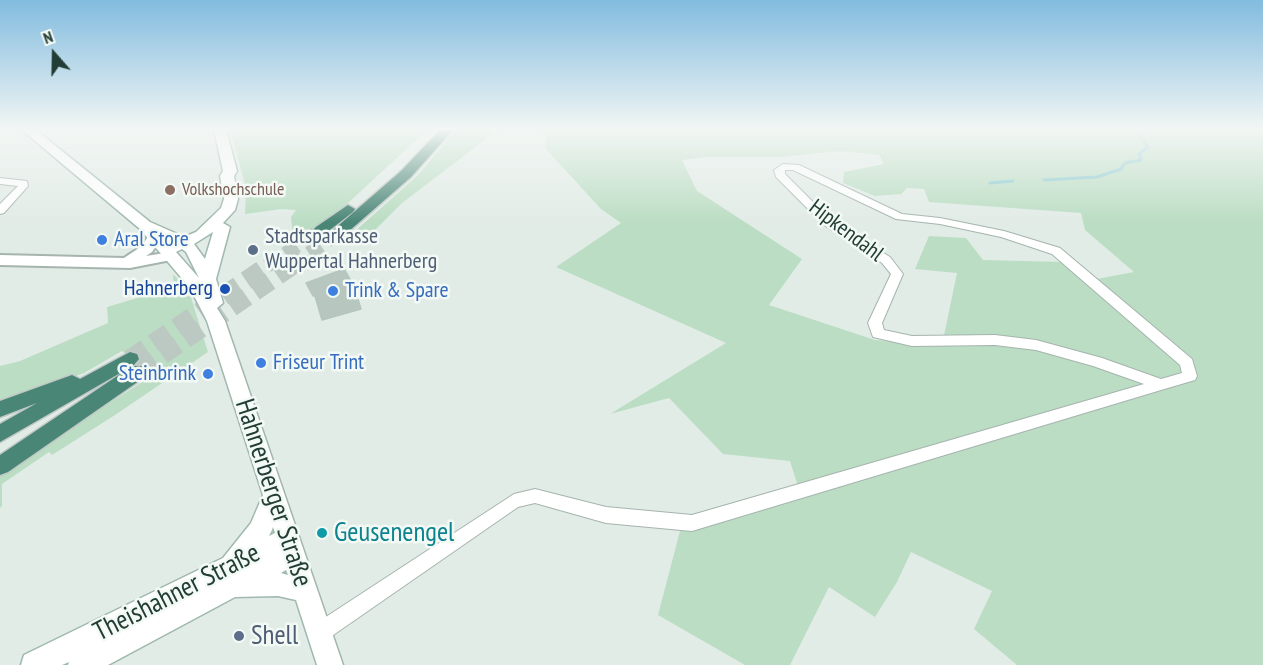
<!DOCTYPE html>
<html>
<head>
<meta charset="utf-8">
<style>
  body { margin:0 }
  #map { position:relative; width:1263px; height:665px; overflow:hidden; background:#e2ece7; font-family:"PT Sans Narrow",sans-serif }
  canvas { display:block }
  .north { position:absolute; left:24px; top:24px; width:60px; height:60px; -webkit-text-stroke:4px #f3f9f5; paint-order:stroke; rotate:340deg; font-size:16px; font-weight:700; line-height:24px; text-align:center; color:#223d35 }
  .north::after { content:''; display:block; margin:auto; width:21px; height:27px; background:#223d35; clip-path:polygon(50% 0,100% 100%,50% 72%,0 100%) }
</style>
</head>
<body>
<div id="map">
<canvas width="1263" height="665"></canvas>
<div class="north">N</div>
</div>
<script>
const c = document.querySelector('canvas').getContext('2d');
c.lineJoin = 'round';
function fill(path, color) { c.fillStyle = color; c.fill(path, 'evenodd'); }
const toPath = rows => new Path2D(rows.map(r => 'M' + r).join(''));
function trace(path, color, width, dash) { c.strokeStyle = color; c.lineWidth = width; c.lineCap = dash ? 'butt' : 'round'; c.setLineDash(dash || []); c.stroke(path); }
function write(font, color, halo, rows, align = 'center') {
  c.font = font + ' "PT Sans Narrow",sans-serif'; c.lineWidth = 5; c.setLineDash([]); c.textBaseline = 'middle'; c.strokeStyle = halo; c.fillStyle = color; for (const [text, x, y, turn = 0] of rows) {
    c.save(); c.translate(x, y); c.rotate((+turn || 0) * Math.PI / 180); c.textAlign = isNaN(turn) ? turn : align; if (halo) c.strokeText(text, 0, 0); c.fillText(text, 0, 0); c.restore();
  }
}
fill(toPath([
  [230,130,427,130,307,241,293,237,291,217,296,210,282,209,245,214,246,188],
  [456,130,498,130,402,203,363,242,345,240,418,175],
  [536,130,1263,130,1263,665,1017,665,974,629,992,591,911,552,897,582,875,617,829,587,790,665,745,665,658,615,680,531,801,496,790,461,723,454,669,398,610,414,726,343,556,267,621,223,601,209,546,149,546,136],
  [839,151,879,155,884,164,844,172,843,183,875,196,901,194,907,188,924,189,929,202,1081,213,1085,230,1134,272,1086,281,1064,262,983,260,966,238,929,236,915,269,957,273,942,345,875,340,769,305,802,259,697,191,682,160,706,157,783,157],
  [173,274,189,291,208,352,115,415,52,455,49,452,2,484,2,506,0,508,0,474,153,375,122,351,84,373,0,405,0,366,20,361,108,323,107,307,174,287]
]), '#bbddc3');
trace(toPath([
  [1044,180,1097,177,1121,169,1125,163,1141,160,1139,154,1148,147,1136,130],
  [990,183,1013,181]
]), '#8ac9d1', 3);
const building = toPath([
  [344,269,354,286,361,309,322,320,315,296,313,296,306,283,344,269]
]);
fill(building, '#b7c7c0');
trace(building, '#b4c6be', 1.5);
trace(toPath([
  [267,266,319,231],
  [291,266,336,235]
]), '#bcc9c3', 14, [14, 8]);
trace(toPath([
  [130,359,269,265],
  [139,371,293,265]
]), '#bcc9c3', 19, [19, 9]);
const minor = toPath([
  [783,164,799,165,902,214,940,218,1004,231,1060,248,1192,359,1197,376,1195,380,1161,390,692,531,606,523,535,503,518,507,326,640,319,643,312,640,309,633,312,626,514,494,535,489,606,507,692,515,1144,384,1093,366,1036,350,995,345,912,346,873,337,868,323,891,274,882,263,824,225,776,177,774,170,783,164],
  [793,170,896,219,940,224,1001,237,1052,254,1180,365,1182,373,1161,379,1102,358,1036,340,995,335,912,336,884,330,882,323,903,274,890,257,832,221,785,174,785,170,793,170],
  [0,178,27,181,28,186,4,213,0,214,0,204,18,186,0,184,0,178]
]);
const tertiary = toPath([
  [154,234,161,238,152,252,146,256,171,252,176,253,178,256,176,259,130,268,0,265,0,255,124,258,142,246,149,235,154,234]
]);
const secondary = toPath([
  [22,130,36,130,150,222,184,237,196,232,221,208,224,199,220,176,223,171,214,130,226,130,237,171,234,176,238,199,235,210,223,223,230,227,216,279,223,303,217,308,225,321,343,665,317,665,296,600,278,596,235,597,108,665,68,665,69,662,62,665,21,665,24,655,223,558,251,523,263,495,207,321,190,288,140,229,22,130],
  [213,232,205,259,194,244,213,232],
  [182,249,186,252,199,278,176,252,182,249],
  [273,527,275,533,269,536,272,530,273,527],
  [286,570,288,575,281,573,286,570]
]);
const trunk = toPath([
  [440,130,453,130,411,177,341,238,331,238,328,235,331,232,401,171,440,130],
  [348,205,355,209,353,212,326,233,316,233,313,230,316,227,348,205],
  [130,352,137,354,139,359,133,366,146,366,149,371,146,376,8,472,0,475,0,455,129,368,0,442,0,424,37,403,0,417,0,401,72,375,80,379,130,352]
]);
trace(minor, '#a5b4ae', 2);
trace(tertiary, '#a5b4ae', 4);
trace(secondary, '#a0b8af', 3);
trace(trunk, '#c1c9c6', 3);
fill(minor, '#fff');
fill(tertiary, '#fff');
fill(secondary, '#fff');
fill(trunk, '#4a8676');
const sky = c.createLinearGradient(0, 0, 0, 223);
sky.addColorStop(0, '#82bcdf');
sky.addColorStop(0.58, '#f2f6f4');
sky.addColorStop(1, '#f2f6f400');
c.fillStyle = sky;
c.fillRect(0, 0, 1263, 223);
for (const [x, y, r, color] of [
  [170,190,6,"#8d6e63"],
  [102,240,6,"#3f7fe0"],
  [253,250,6,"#5c6f8a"],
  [225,289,6,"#1a4fb4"],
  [333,291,6,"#3f7fe0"],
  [261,363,6,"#3f7fe0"],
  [208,374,6,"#3f7fe0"],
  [322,533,6,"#0f9aa8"],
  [239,636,6,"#5c6f8a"]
]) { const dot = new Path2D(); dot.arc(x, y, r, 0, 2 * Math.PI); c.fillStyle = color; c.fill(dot); trace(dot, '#f3f9f5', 2); }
write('18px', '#785e54', '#f3f9f5', [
  ["Volkshochschule",182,190]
], 'left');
write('22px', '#223d35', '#f3f9f5', [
  ["Hipkendahl",846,231,37]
]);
write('22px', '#4e5e75', '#f3f9f5', [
  ["Stadtsparkasse",265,237],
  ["Wuppertal Hahnerberg",265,262]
], 'left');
write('22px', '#366cbe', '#f3f9f5', [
  ["Aral Store",114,240],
  ["Trink & Spare",345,291],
  ["Friseur Trint",273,363],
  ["Steinbrink",196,374,"right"]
], 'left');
write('22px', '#164399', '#f3f9f5', [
  ["Hahnerberg",213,289]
], 'right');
write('27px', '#223d35', '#f3f9f5', [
  ["Hahnerberger Straße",273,493,72],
  ["Theishahner Straße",177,593,-27]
]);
write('27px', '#0d838f', '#f3f9f5', [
  ["Geusenengel",334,533]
], 'left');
write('27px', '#4e5e75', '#f3f9f5', [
  ["Shell",251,636]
], 'left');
</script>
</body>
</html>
